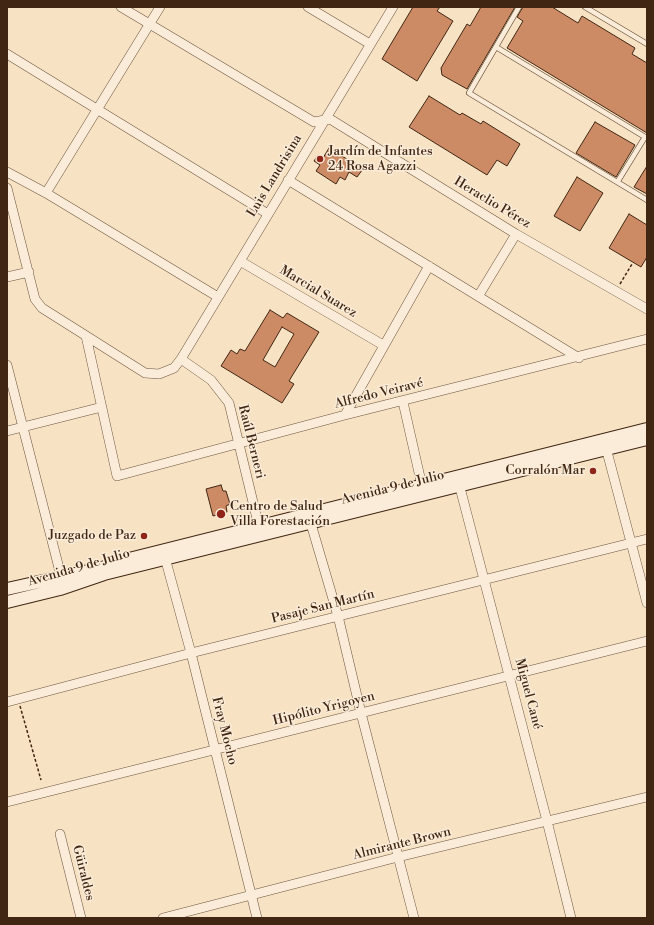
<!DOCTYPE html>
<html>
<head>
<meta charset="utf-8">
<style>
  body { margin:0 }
  #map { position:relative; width:654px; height:925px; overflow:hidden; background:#f7e2c3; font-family:"Libre Bodoni",serif }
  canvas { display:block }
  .frame { position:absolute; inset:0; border:8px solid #402613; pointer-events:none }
</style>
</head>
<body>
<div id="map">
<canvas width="654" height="925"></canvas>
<div class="frame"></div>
</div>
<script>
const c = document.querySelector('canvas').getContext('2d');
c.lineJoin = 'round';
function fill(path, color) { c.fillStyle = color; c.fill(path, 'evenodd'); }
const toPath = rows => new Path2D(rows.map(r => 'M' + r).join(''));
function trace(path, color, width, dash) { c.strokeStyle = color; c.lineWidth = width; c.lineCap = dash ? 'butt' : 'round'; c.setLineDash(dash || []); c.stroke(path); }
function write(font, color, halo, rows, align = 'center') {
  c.font = font + ' "Libre Bodoni",serif'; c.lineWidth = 3; c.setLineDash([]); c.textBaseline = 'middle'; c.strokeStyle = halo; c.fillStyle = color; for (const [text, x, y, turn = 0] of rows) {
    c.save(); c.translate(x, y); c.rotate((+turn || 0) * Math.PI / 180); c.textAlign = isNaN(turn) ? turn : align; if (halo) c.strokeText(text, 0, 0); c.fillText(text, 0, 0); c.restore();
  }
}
const building = toPath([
  [413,7,440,7,437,11,453,21,417,81,382,59,413,7],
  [481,7,515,7,467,89,442,75,441,68,467,24,470,26,481,7],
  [523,7,552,7,578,23,582,16,635,48,632,54,647,63,647,133,507,48,523,21,517,17,523,7],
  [429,96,460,115,462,113,481,124,483,121,520,144,507,166,497,160,487,175,409,127,429,96],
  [595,122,635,145,616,177,576,153,595,122],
  [329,148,363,169,357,177,349,172,345,180,340,177,336,184,316,171,320,165,314,161,318,155,323,158,329,148],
  [647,166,647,194,634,187,647,166],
  [577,177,603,193,580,231,554,216,577,177],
  [629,214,647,225,647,257,641,267,609,248,629,214],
  [270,310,283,318,287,313,319,332,289,381,294,384,282,403,221,366,231,350,237,354,240,349,245,351,270,310],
  [282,327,294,334,275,367,263,360,282,327],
  [221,485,223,491,226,491,230,504,226,506,227,512,213,516,206,489,221,485]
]);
fill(building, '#cc8b65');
trace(building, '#402613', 1);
const service = toPath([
  [519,7,469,93,647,200],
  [585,7,647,44],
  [496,47,645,137,618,181]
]);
const minor = toPath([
  [121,7,314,122,330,119,516,234,647,309],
  [308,7,370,44],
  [7,54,268,214],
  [7,172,46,193,218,297],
  [288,180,579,358],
  [7,188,35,299,42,308,145,373,159,374,174,368,181,359,393,7],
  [46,193,160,7],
  [240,261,383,345],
  [7,277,29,272],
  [479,295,516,234],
  [86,336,117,476,345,415,647,339],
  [181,359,211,380,229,403,259,527],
  [7,365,61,576],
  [403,402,422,486],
  [345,415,429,266],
  [7,431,102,407],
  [605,444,647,603],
  [458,480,547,821,571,918],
  [309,517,338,616,361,713,414,918],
  [164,554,191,653,257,918],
  [7,702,191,653,647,539],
  [7,802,647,641],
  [60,834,81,918],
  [163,918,398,857,647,797]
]);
const secondary = toPath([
  [7,589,102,568,125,560,647,429],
  [7,602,60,589,104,574,647,439]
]);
trace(service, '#6e553f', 6);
trace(minor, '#6e553f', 10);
trace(secondary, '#402613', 14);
trace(toPath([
  [620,284,632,264],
  [20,706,41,780]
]), '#402613', 1.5, [3, 2]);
trace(service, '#faecd8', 4.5);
trace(minor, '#faecd8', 9);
trace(secondary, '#faecd8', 12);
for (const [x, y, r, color] of [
  [320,159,4,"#8f2418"],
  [593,471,4,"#8f2418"],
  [221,514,5,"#8f2418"],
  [144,536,4,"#8f2418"]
]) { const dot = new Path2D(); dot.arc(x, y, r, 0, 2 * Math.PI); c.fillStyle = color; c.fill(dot); trace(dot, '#faecd8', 1.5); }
write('13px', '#402613', '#faecd8', [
  ["Jardín de Infantes",328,152],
  ["24 Rosa Agazzi",328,167],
  ["Corralón Mar",585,471,"right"],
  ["Centro de Salud",230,507],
  ["Villa Forestación",230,522],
  ["Juzgado de Paz",136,536,"right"]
], 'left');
write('13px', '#402613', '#faecd8', [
  ["Luis Landrisina",275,176,-59],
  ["Heraclio Pérez",492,203,31],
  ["Marcial Suarez",318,292,31],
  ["Alfredo Veiravé",379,394,-14],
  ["Raúl Berneri",251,442,76],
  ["Avenida 9 de Julio",393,488,-14],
  ["Avenida 9 de Julio",79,568,-16],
  ["Pasaje San Martín",323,607,-14],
  ["Miguel Cané",528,694,75],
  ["Hipólito Yrigoyen",324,709,-14],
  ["Fray Mocho",224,731,76],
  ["Almirante Brown",402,844,-14],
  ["Güiraldes",83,873,76]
]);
</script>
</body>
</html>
